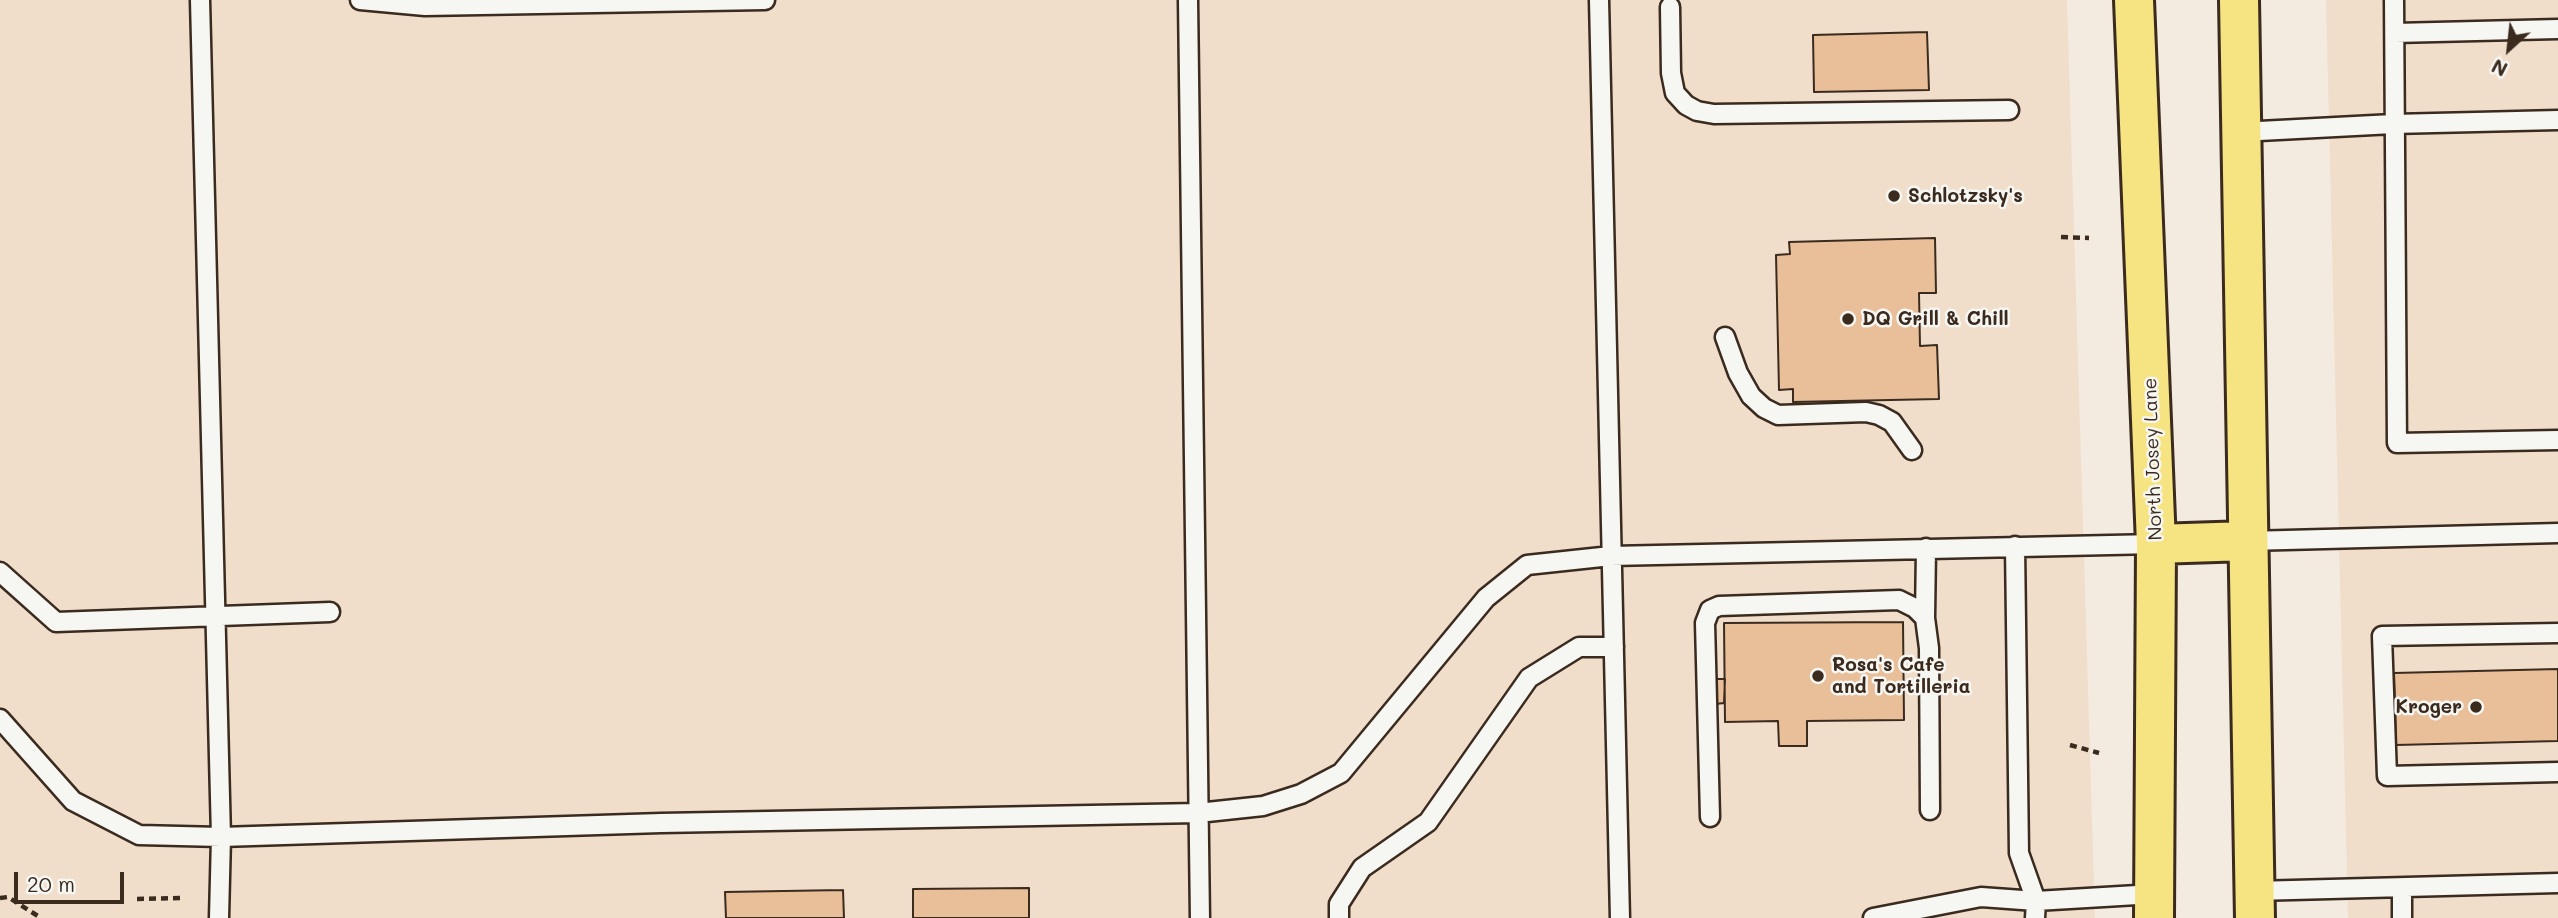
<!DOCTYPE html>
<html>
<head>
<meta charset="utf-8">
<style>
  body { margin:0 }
  #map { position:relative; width:2558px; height:918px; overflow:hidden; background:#f3ebe0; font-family:Mali,sans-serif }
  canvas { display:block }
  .north { position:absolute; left:2474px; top:14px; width:70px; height:70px; -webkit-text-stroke:5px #f6f6f2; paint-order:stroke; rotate:207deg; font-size:19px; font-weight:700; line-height:28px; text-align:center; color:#3b2a1e }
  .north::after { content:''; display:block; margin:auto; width:24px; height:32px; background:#3b2a1e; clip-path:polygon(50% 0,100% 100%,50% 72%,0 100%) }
  .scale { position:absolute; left:14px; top:872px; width:110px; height:32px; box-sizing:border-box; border:4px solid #3b2a1e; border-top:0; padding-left:9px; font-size:21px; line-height:24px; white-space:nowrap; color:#3b2a1e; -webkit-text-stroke:5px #f6f6f2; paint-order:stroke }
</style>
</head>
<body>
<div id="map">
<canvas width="2558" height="918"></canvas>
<div class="north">N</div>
<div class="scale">20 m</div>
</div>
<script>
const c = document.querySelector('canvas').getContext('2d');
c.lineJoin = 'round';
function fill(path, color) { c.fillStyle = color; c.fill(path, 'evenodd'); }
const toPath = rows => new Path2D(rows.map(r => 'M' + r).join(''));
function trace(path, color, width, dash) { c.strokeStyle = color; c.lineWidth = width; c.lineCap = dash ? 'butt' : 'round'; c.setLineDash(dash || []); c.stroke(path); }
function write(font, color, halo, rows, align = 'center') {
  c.font = font + ' Mali,sans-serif'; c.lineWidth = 5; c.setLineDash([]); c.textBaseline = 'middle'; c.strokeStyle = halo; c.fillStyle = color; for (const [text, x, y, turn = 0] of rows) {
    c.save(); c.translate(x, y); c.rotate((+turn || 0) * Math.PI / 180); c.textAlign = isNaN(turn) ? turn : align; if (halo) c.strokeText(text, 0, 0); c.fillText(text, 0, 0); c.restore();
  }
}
fill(toPath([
  [0,0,2067,0,2095,918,0,918],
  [2326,0,2558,0,2558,918,2348,918]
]), '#f0decb');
const building = toPath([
  [1927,32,1929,90,1814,92,1813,35,1927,32],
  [1935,238,1936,293,1919,293,1920,346,1937,345,1939,399,1793,402,1793,389,1779,390,1776,255,1790,254,1789,242,1935,238],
  [1903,622,1904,720,1807,721,1807,746,1779,746,1778,721,1725,722,1724,623,1903,622],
  [2558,669,2558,741,2396,745,2394,673,2558,669],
  [1699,679,1725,679,1724,703,1699,706,1699,679],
  [1029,888,1029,918,913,918,913,889,1029,888],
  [843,890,844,918,726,918,725,892,843,890]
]);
fill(building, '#e9bf99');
trace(building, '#3b2a1e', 2);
const lane = toPath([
  [200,0,221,837,219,918],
  [360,0,425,6,765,0],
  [1188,0,1200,918],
  [1599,0,1620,918],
  [2394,0,2397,443,2558,440],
  [1670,7,1671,73,1675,93,1686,105,1697,111,1714,114,2009,110],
  [2395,33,2558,29],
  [2240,132,2393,124,2558,120],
  [1725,337,1738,373,1751,396,1764,408,1778,415,1866,412,1879,415,1892,422,1912,450],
  [2247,541,2558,533],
  [2015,546,2019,853,2036,901,2035,918],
  [0,572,56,622,330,612],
  [1925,618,1926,548],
  [2558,633,2382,636,2387,776,2558,772],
  [0,719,73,801,139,835,221,837,661,823,1198,813,1263,806,1301,794,1341,773,1486,598,1527,565,1611,556,2156,544],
  [1710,817,1705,623,1710,610,1719,606,1899,600,1915,608,1925,618,1929,648,1930,810],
  [2402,888,2402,918],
  [2254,891,2558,883],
  [1339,918,1339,904,1362,868,1428,822,1529,678,1579,647,1614,647],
  [1873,918,1981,897,2036,901,2154,894]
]);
const primary = toPath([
  [2134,0,2156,544,2154,918],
  [2239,0,2255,918],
  [2156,544,2247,541]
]);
trace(lane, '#3b2a1e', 23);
trace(primary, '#3b2a1e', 44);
trace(toPath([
  [2061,237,2089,238],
  [2070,745,2099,753],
  [0,898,8,897,41,918],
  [137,899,182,898]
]), '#3b2a1e', 4.5, [7, 5]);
trace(lane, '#f6f6f2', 18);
trace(primary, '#f6e381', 38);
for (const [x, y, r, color] of [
  [1894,196,7,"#3b2a1e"],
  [1848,319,7,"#3b2a1e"],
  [1818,676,7,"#3b2a1e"],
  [2476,707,7,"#3b2a1e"]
]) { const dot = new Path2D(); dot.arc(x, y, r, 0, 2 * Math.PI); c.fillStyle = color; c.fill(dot); trace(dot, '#f6f6f2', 2.5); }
write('bold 19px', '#3b2a1e', '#f6f6f2', [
  ["Schlotzsky's",1908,196],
  ["DQ Grill & Chill",1862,319],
  ["Rosa's Cafe",1832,665],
  ["and Tortilleria",1832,687],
  ["Kroger",2462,707,"right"]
], 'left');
write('19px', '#3b2a1e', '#f6f6f2', [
  ["North Josey Lane",2153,459,-92]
]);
</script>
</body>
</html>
